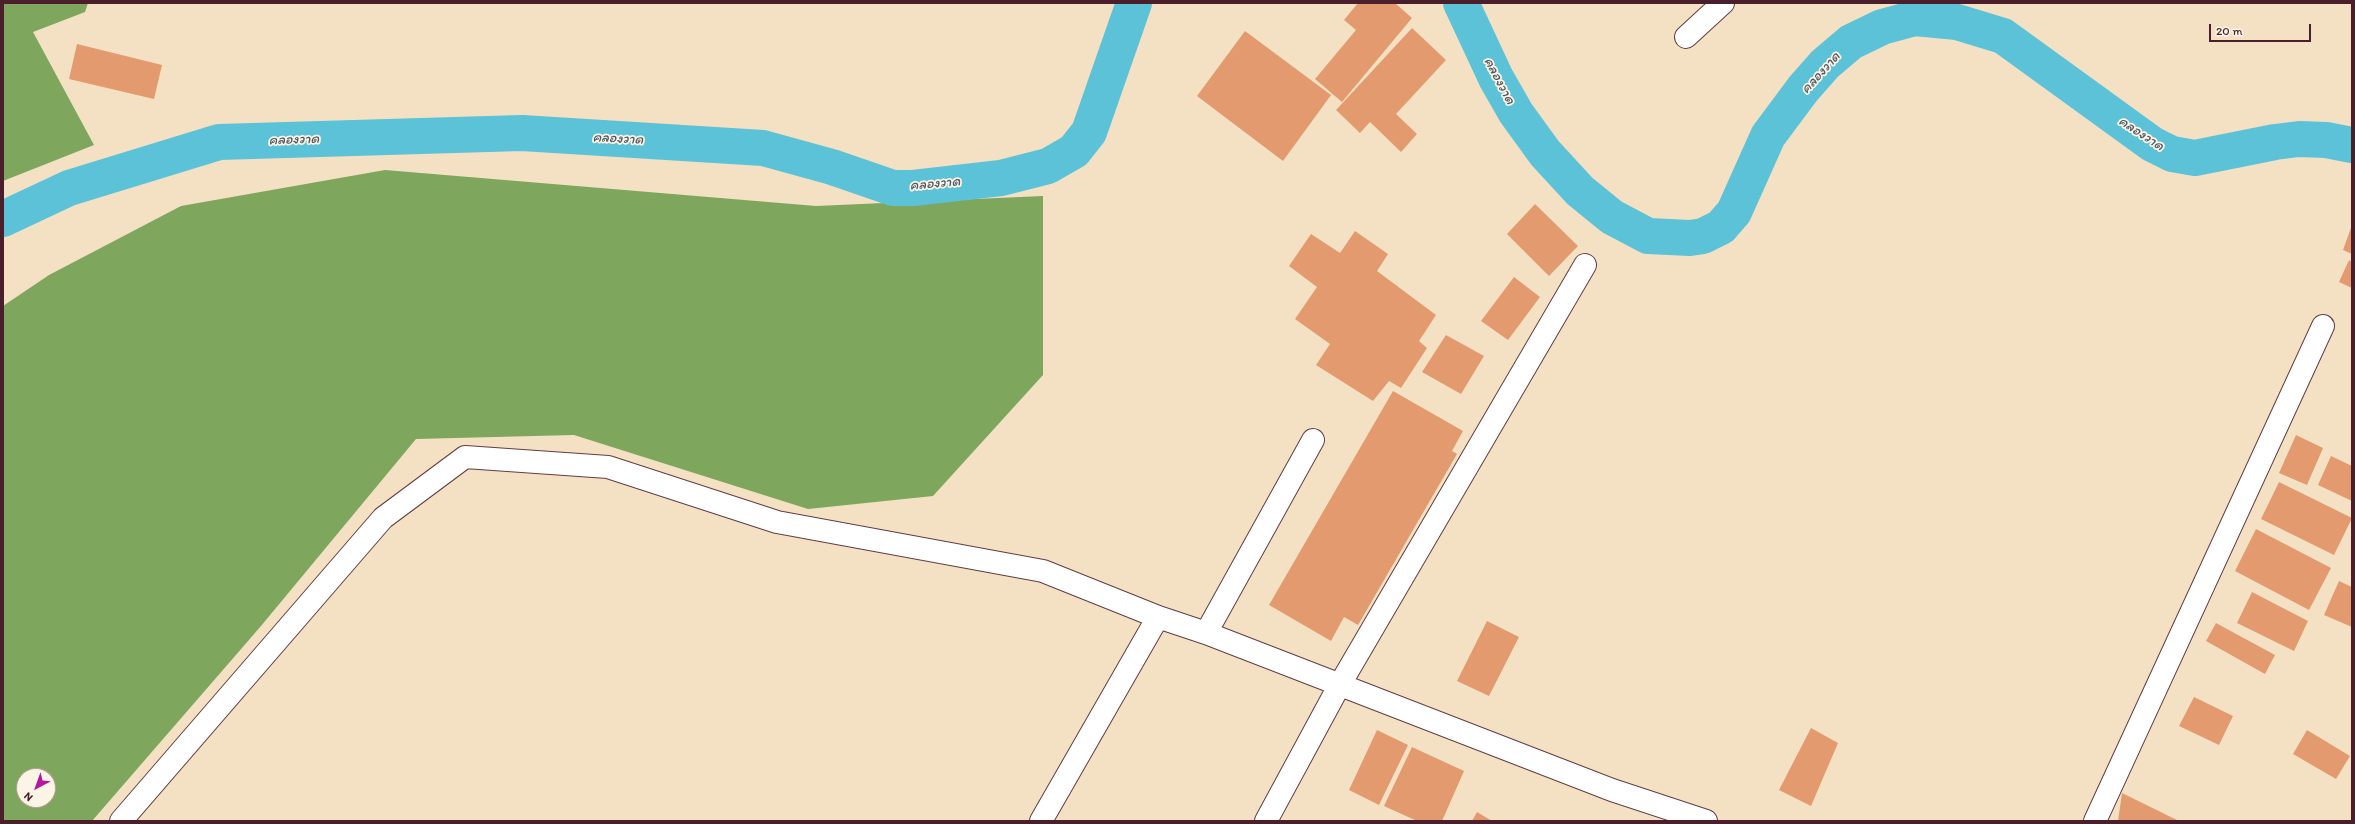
<!DOCTYPE html>
<html>
<head>
<meta charset="utf-8">
<style>
  body { margin:0 }
  #map { position:relative; width:2355px; height:824px; overflow:hidden; background:#f4e1c4; font-family:Itim,sans-serif }
  canvas { display:block }
  .frame { position:absolute; inset:0; border:4px solid #4a1f2b; pointer-events:none }
  .north { position:absolute; left:16px; top:768px; width:40px; height:40px; box-sizing:border-box; background:#fcf5e5; border:1px solid #b59f9b; border-radius:50%; rotate:221deg; font-size:11px; font-weight:700; line-height:16px; text-align:center; color:#4a1f2b }
  .north::after { content:''; display:block; margin:auto; width:14px; height:18px; background:#b5179e; clip-path:polygon(50% 0,100% 100%,50% 72%,0 100%) }
  .scale { position:absolute; left:2209px; top:24px; width:102px; height:18px; box-sizing:border-box; border:2px solid #4a1f2b; border-top:0; padding-left:5px; font-size:12px; line-height:14px; white-space:nowrap; color:#4a1f2b; -webkit-text-stroke:3px #fcf5e5; paint-order:stroke }
</style>
</head>
<body>
<div id="map">
<canvas width="2355" height="824"></canvas>
<div class="frame"></div>
<div class="north">N</div>
<div class="scale">20 m</div>
</div>
<script>
const c = document.querySelector('canvas').getContext('2d');
c.lineJoin = 'round';
function fill(path, color) { c.fillStyle = color; c.fill(path, 'evenodd'); }
const toPath = rows => new Path2D(rows.map(r => 'M' + r).join(''));
function trace(path, color, width, dash) { c.strokeStyle = color; c.lineWidth = width; c.lineCap = dash ? 'butt' : 'round'; c.setLineDash(dash || []); c.stroke(path); }
function write(font, color, halo, rows, align = 'center') {
  c.font = font + ' Itim,"Playpen Sans Thai",sans-serif'; c.lineWidth = 3.5; c.setLineDash([]); c.textBaseline = 'middle'; c.strokeStyle = halo; c.fillStyle = color; for (const [text, x, y, turn = 0] of rows) {
    c.save(); c.translate(x, y); c.rotate((+turn || 0) * Math.PI / 180); c.textAlign = isNaN(turn) ? turn : align; if (halo) c.strokeText(text, 0, 0); c.fillText(text, 0, 0); c.restore();
  }
}
fill(toPath([
  [3,3,88,3,85,12,33,32,94,145,3,181],
  [385,170,816,206,1043,196,1043,375,933,496,808,509,574,435,416,439,261,626,92,821,3,821,3,306,49,275,181,206],
  [24,776,48,776,48,800,24,800]
]), '#7ea65c');
trace(toPath([
  [1461,3,1496,78,1516,113,1545,153,1580,191,1612,217,1648,236,1690,238,1703,236,1721,227,1734,212,1768,136,1803,89,1825,64,1851,42,1882,27,1915,18,1957,22,2003,36,2152,144,2172,154,2195,158,2275,142,2299,139,2326,140,2352,145],
  [3,219,69,188,219,142,522,133,763,148,832,167,893,188,913,188,1001,178,1048,166,1074,151,1089,132,1134,3]
]), '#5bc2d8', 36);
fill(toPath([
  [1358,3,1395,3,1412,18,1342,102,1315,79,1356,30,1344,20],
  [1412,28,1446,60,1396,114,1417,134,1401,152,1370,122,1360,133,1336,110],
  [1245,31,1331,95,1283,161,1197,96],
  [77,44,162,65,154,99,69,79],
  [1535,204,1578,246,1549,276,1507,234],
  [2352,225,2352,254,2343,250],
  [1355,231,1388,254,1377,271,1436,315,1419,341,1427,348,1401,388,1389,381,1373,401,1316,365,1330,344,1295,319,1317,287,1289,266,1311,234,1340,253],
  [2349,260,2352,262,2352,288,2339,282],
  [1514,277,1540,297,1508,340,1481,321],
  [1446,335,1484,356,1461,394,1422,372],
  [1393,391,1463,431,1452,451,1457,454,1358,625,1344,617,1331,641,1269,605],
  [2296,435,2323,448,2307,485,2279,473],
  [2331,456,2352,466,2352,501,2318,485],
  [2279,482,2352,518,2334,555,2261,519],
  [2256,529,2331,568,2309,610,2235,571],
  [2339,581,2352,587,2352,627,2324,615],
  [2252,592,2308,621,2294,651,2237,623],
  [1487,621,1519,637,1489,696,1457,681],
  [2216,623,2275,655,2265,674,2206,641],
  [2194,697,2233,716,2219,745,2179,726],
  [1811,728,1838,743,1811,806,1779,790],
  [1377,730,1408,745,1379,805,1349,790],
  [2307,730,2350,756,2336,779,2293,754],
  [1412,747,1464,771,1442,821,1417,821,1384,806],
  [2122,793,2179,821,2118,821],
  [1477,812,1492,821,1472,821]
]), '#e39a6f');
const street = toPath([
  [1686,37,1723,3],
  [1206,633,1313,440],
  [121,821,383,518,465,457,608,467,777,522,1043,571,1158,617,1206,633,1612,790,1706,821],
  [1041,821,1158,617],
  [1266,821,1339,686,1585,265],
  [2095,821,2323,326]
]);
trace(street, '#643c42', 24);
trace(street, '#fff', 22);
write('italic 14px', '#505868', '#fcf5e5', [
  ["คลองวาด",1821,73,-48],
  ["คลองวาด",1499,81,62],
  ["คลองวาด",2141,134,33],
  ["คลองวาด",618,139,3],
  ["คลองวาด",294,140,-2],
  ["คลองวาด",935,184,-5]
]);
</script>
</body>
</html>
